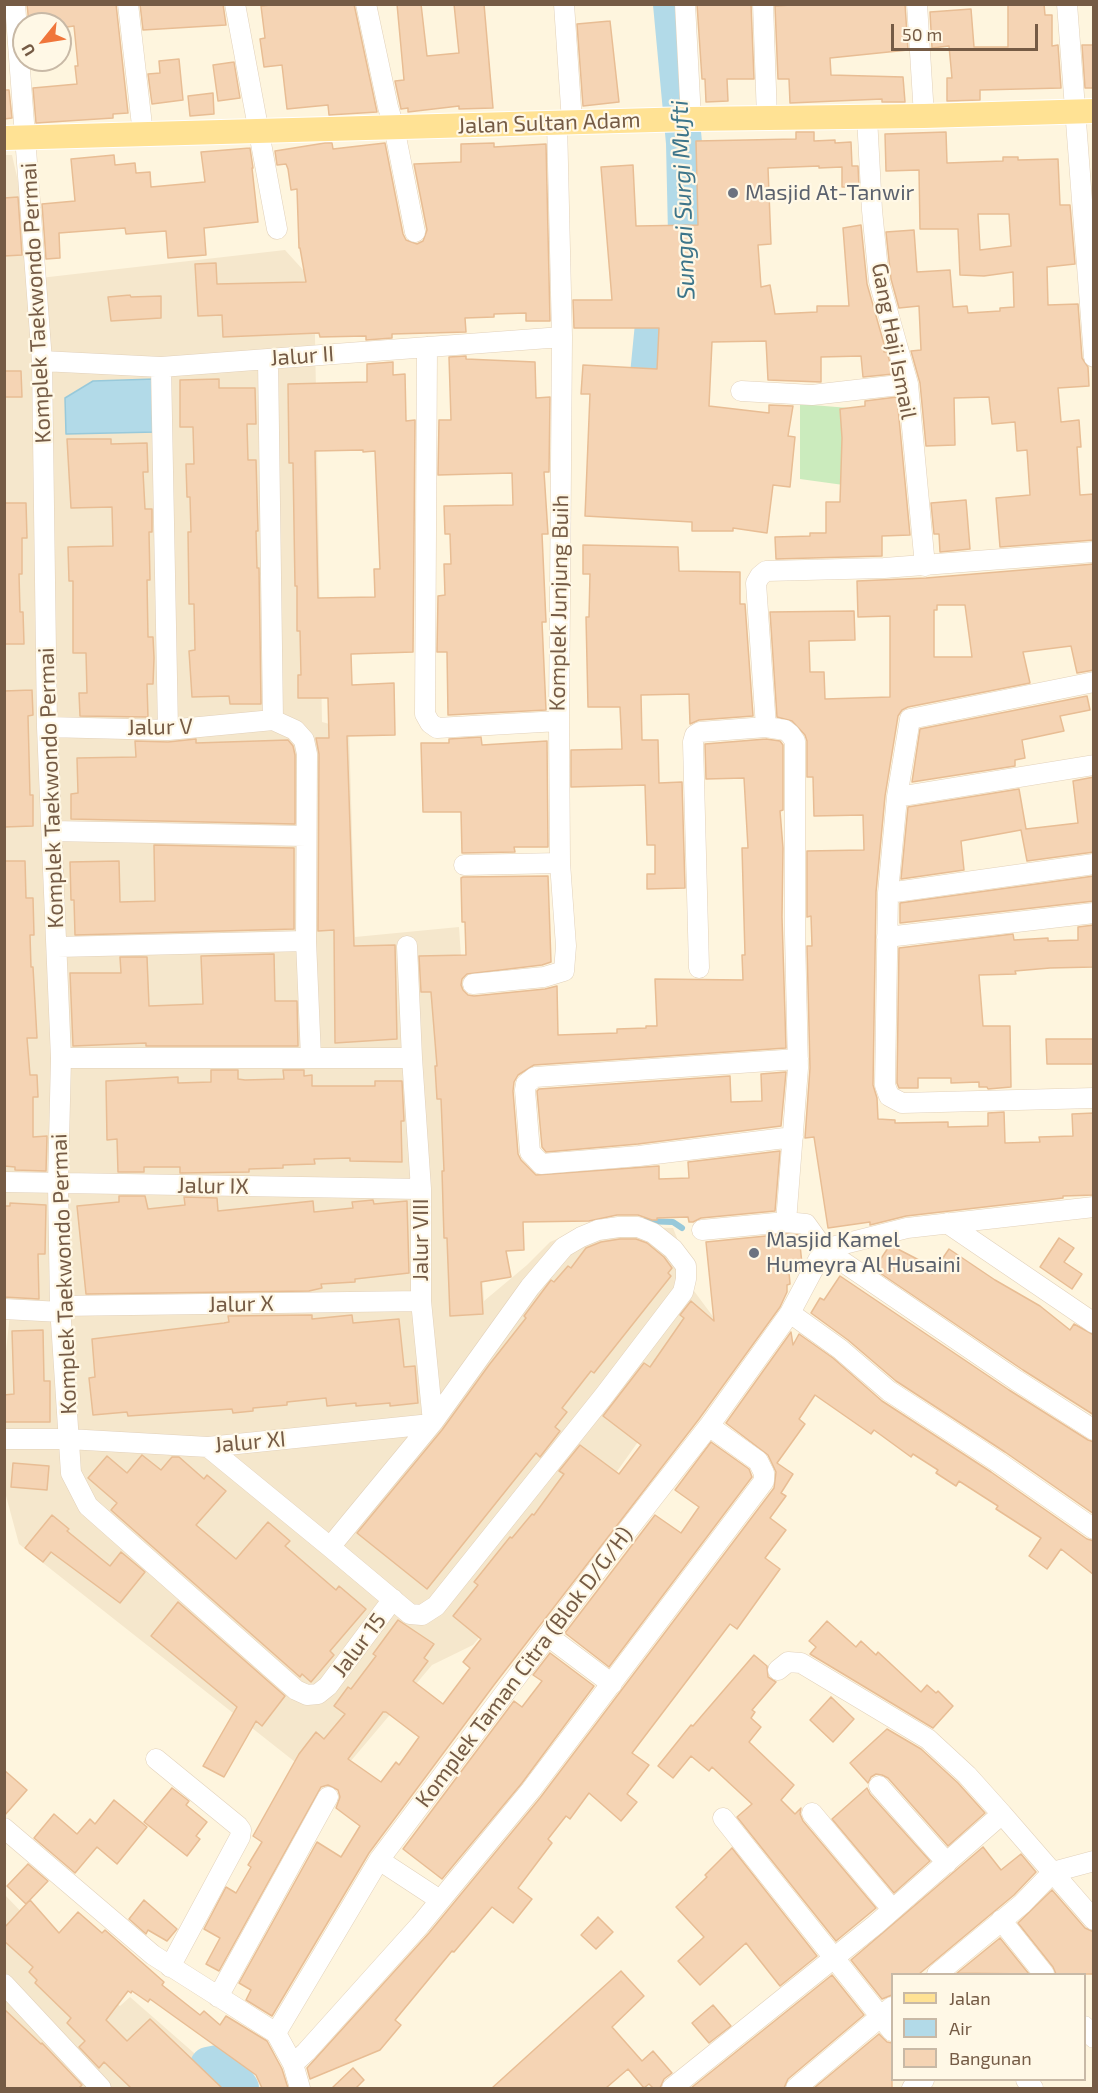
<!DOCTYPE html>
<html>
<head>
<meta charset="utf-8">
<style>
  body { margin:0 }
  #map { position:relative; width:1098px; height:2093px; overflow:hidden; background:#fef5de; font-family:"Exo 2",sans-serif }
  canvas { display:block }
  .frame { position:absolute; inset:0; border:6px solid #755b45; pointer-events:none }
  .legend { position:absolute; left:891px; top:1973px; width:195px; height:108px; box-sizing:border-box; background:#fff8e6; border:2px solid #c8b9a6; margin:0; padding:8px 10px; list-style:none; font-size:18px; color:#755b45 }
  .legend li { display:flex; align-items:center; gap:12px; height:30px }
  .legend b { width:30px; border:2px solid #c8b9a6 }
  .north { position:absolute; left:12px; top:12px; width:60px; height:60px; box-sizing:border-box; background:#fff8e6; border:2px solid #c8b9a6; border-radius:50%; rotate:240deg; font-size:16px; font-weight:700; line-height:24px; text-align:center; color:#755b45 }
  .north::after { content:''; display:block; margin:auto; width:21px; height:27px; background:#f0763b; clip-path:polygon(50% 0,100% 100%,50% 72%,0 100%) }
  .scale { position:absolute; left:891px; top:24px; width:147px; height:27px; box-sizing:border-box; border:3px solid #755b45; border-top:0; padding-left:8px; font-size:18px; line-height:21px; white-space:nowrap; color:#755b45; -webkit-text-stroke:4px #fff8e6; paint-order:stroke }
</style>
</head>
<body>
<div id="map">
<canvas width="1098" height="2093"></canvas>
<div class="frame"></div>
<ul class="legend">
<li><b style="height:8px;background:#ffe294"></b>Jalan</li>
<li><b style="height:16px;background:#b2dae8"></b>Air</li>
<li><b style="height:16px;background:#f5d4b4"></b>Bangunan</li>
</ul>
<div class="north">U</div>
<div class="scale">50 m</div>
</div>
<script>
const c = document.querySelector('canvas').getContext('2d');
c.lineJoin = 'round';
function fill(path, color) { c.fillStyle = color; c.fill(path, 'evenodd'); }
const toPath = rows => new Path2D(rows.map(r => 'M' + r).join(''));
function trace(path, color, width, dash) { c.strokeStyle = color; c.lineWidth = width; c.lineCap = dash ? 'butt' : 'round'; c.setLineDash(dash || []); c.stroke(path); }
function write(font, color, halo, rows, align = 'center') {
  c.font = font + ' "Exo 2",sans-serif'; c.lineWidth = 4.5; c.setLineDash([]); c.textBaseline = 'middle'; c.strokeStyle = halo; c.fillStyle = color; for (const [text, x, y, turn = 0] of rows) {
    c.save(); c.translate(x, y); c.rotate((+turn || 0) * Math.PI / 180); c.textAlign = isNaN(turn) ? turn : align; if (halo) c.strokeText(text, 0, 0); c.fillText(text, 0, 0); c.restore();
  }
}
fill(toPath([
  [4,155,12,155,40,278,285,250,314,282,322,722,349,729,355,937,459,927,484,1301,527,1265,550,1242,588,1226,673,1228,685,1258,694,1291,720,1326,606,1487,473,1645,432,1665,328,1788,19,1544,5,1492,4,1371,10,1313,4,1314],
  [4,1894,85,1978,120,2006,130,1997,234,2088,5,2088]
]), '#f5e7cc');
fill(toPath([
  [800,404,849,408,858,487,800,479]
]), '#cbebbd');
const water = toPath([
  [155,379,156,432,66,434,65,398,93,381,155,379]
]);
fill(water, '#b2dae8');
trace(water, '#98c9da', 1.5);
trace(toPath([
  [643,1221,673,1222,682,1228],
  [199,2073,208,2065]
]), '#98c9da', 6);
trace(toPath([
  [664,390,648,375,653,324,688,325,684,143,671,4],
  [208,2065,218,2063,237,2082,241,2088]
]), '#b2dae8', 36);
const building = toPath([
  [27,4,116,4,128,113,113,114,113,118,36,123,33,88,77,84,75,66,78,66,74,26,60,28,60,24,29,24,27,4],
  [140,4,223,4,226,25,143,30,140,4],
  [280,4,354,4,377,112,329,115,328,105,287,109,282,65,264,67,260,39,265,38,261,6,280,4],
  [397,4,421,4,427,56,459,53,454,4,484,4,493,108,459,109,459,106,408,112,408,108,401,109,395,81,404,80,397,4],
  [697,4,751,4,754,79,727,79,728,101,706,102,705,79,702,79,697,4],
  [808,4,905,4,908,50,830,58,831,75,903,77,905,102,882,102,882,99,790,103,789,79,778,79,775,6,808,4],
  [1008,4,1044,4,1045,15,1052,15,1052,46,1058,45,1061,88,980,90,980,100,947,101,947,78,952,78,949,46,932,48,930,12,971,9,974,47,1008,47,1008,4],
  [610,21,619,102,583,106,577,24,610,21],
  [1082,45,1094,45,1094,88,1085,88,1082,45],
  [179,59,183,100,152,104,148,74,160,73,159,61,179,59],
  [234,62,240,98,218,101,213,65,234,62],
  [4,90,9,90,12,118,4,119,4,90],
  [213,93,214,114,190,116,188,96,213,93],
  [796,132,814,132,814,141,835,140,835,143,851,142,852,166,858,166,859,187,842,187,842,167,819,168,819,166,768,168,771,244,758,245,761,287,770,285,775,314,817,312,817,306,849,306,843,228,861,225,867,284,884,344,884,352,887,352,893,374,863,377,861,356,821,357,821,382,768,380,766,341,712,342,709,406,769,413,769,405,793,406,788,436,795,437,790,487,773,485,767,533,733,528,733,531,692,531,692,522,585,516,590,394,581,394,583,365,657,369,659,328,574,328,573,300,612,300,601,167,633,165,636,226,698,225,696,141,796,139,796,132],
  [946,132,947,163,1003,161,1003,157,1018,157,1018,160,1058,159,1060,205,1070,205,1075,264,1047,267,1048,305,1078,304,1082,358,1088,367,1089,386,1058,388,1061,422,1079,420,1081,447,1077,447,1080,495,1094,494,1094,540,1000,547,996,498,1030,495,1027,450,1017,451,1015,422,992,424,989,397,954,398,955,445,926,446,920,383,911,351,921,350,919,306,899,308,891,279,886,232,914,230,917,272,950,270,953,307,967,306,968,313,1000,311,1000,308,1014,307,1013,272,984,276,960,275,958,229,920,229,919,170,886,171,885,134,946,132],
  [978,214,1009,214,1011,246,980,250,978,214],
  [325,143,332,143,333,149,385,143,403,234,406,240,417,244,423,241,427,230,414,164,461,162,461,144,494,143,494,147,546,144,550,321,526,321,526,313,494,314,494,317,465,318,466,332,392,334,392,338,366,340,366,336,320,337,319,333,223,337,222,315,198,316,195,264,216,263,217,284,306,282,300,248,299,248,297,189,291,190,288,169,286,164,277,165,275,151,325,143],
  [250,148,253,168,252,168,258,222,204,228,206,255,168,258,166,231,126,234,125,228,59,233,60,258,46,259,42,204,75,201,71,159,114,155,115,165,135,163,136,173,150,172,151,187,205,182,201,152,250,148],
  [18,197,22,255,4,256,4,198,18,197],
  [130,295,131,297,161,296,161,318,111,321,108,297,130,295],
  [466,356,466,359,535,362,536,398,550,397,549,472,544,472,548,534,542,534,546,622,542,622,546,710,448,715,447,652,437,652,438,596,445,595,444,564,451,564,450,534,445,534,444,506,513,505,512,473,438,475,439,420,451,420,449,357,466,356],
  [393,362,393,375,405,374,406,421,415,420,413,652,351,654,352,685,394,683,395,735,347,736,354,946,395,945,397,1039,335,1043,334,930,318,931,319,754,316,738,329,738,328,698,298,698,298,675,301,675,300,631,297,631,297,586,295,586,293,463,289,463,288,384,367,382,367,364,393,362],
  [363,450,363,452,375,451,380,569,374,569,375,597,318,598,315,451,363,450],
  [4,371,21,371,22,397,4,397,4,371],
  [219,379,219,388,255,388,256,424,247,424,248,460,256,460,258,531,256,531,257,568,259,568,261,704,230,704,229,696,192,697,189,651,195,650,194,604,189,604,188,532,191,532,190,497,187,497,186,464,194,464,193,427,180,427,180,380,219,379],
  [897,397,910,535,882,536,882,556,776,559,775,537,810,536,810,533,826,533,826,502,840,502,842,438,840,409,865,406,865,401,897,397],
  [67,439,111,439,111,444,147,443,148,472,143,472,145,509,152,509,152,532,149,532,150,580,147,580,148,637,153,637,154,658,153,684,147,684,148,717,80,716,79,693,87,693,86,653,73,653,73,581,69,581,68,547,113,546,112,507,71,508,67,439],
  [966,500,970,549,940,552,939,534,934,534,931,503,966,500],
  [4,503,26,503,27,538,22,538,22,574,19,574,20,612,23,612,24,644,4,644,4,503],
  [583,545,678,547,679,571,740,572,740,604,745,604,753,716,699,720,690,724,689,694,641,695,642,740,658,740,659,783,682,782,685,888,647,889,647,874,655,874,655,845,647,845,645,785,571,787,571,750,622,749,620,707,588,707,586,617,589,617,590,574,583,574,583,545],
  [1094,564,1094,670,1077,673,1071,646,1023,652,1030,683,908,707,902,710,898,716,885,796,876,892,873,1085,877,1098,878,1119,895,1120,895,1123,948,1122,948,1127,988,1126,988,1113,1004,1112,1005,1143,1040,1142,1039,1137,1073,1136,1072,1114,1094,1113,1094,1195,1063,1196,1063,1198,906,1216,870,1225,870,1222,828,1228,814,1137,805,1138,810,1068,807,946,812,946,811,916,807,917,807,851,864,850,863,815,814,816,813,777,807,777,807,741,805,735,792,721,777,717,770,612,854,611,855,640,809,641,810,672,824,672,825,699,890,697,890,616,858,617,857,581,926,578,1094,564],
  [937,605,965,605,972,657,934,657,934,610,937,610,937,605],
  [32,690,33,715,28,716,30,795,33,795,33,826,4,827,4,691,32,690],
  [1087,696,1090,710,1060,716,1064,731,1022,740,1025,758,1015,760,1015,766,912,782,920,729,1087,696],
  [481,737,482,745,547,741,548,847,514,847,515,852,462,853,461,812,423,812,421,743,449,743,449,739,481,737],
  [196,739,196,743,288,740,293,746,295,755,295,824,71,819,71,794,78,793,77,758,136,757,135,741,168,742,196,739],
  [766,739,780,741,783,745,783,810,780,811,783,848,782,917,786,1048,534,1065,518,1075,514,1082,513,1091,518,1154,521,1160,536,1175,659,1166,659,1179,689,1178,688,1162,780,1151,775,1211,701,1218,693,1222,689,1222,688,1217,657,1218,657,1220,652,1220,638,1215,617,1215,589,1221,523,1222,524,1250,506,1251,511,1277,481,1282,483,1314,450,1316,447,1238,444,1238,442,1171,444,1171,441,1099,437,1099,435,1066,437,1066,431,992,421,992,419,956,466,955,465,922,462,922,461,878,463,877,548,876,551,962,542,965,467,974,462,979,461,985,463,990,468,995,474,996,545,989,557,986,558,1035,617,1033,617,1029,646,1028,646,1026,657,1026,655,979,743,980,742,955,745,955,742,848,748,848,744,778,706,779,705,744,766,739],
  [1094,777,1094,852,1027,861,1021,830,961,841,964,870,901,879,908,807,1019,789,1026,829,1078,823,1073,781,1094,777],
  [154,845,294,848,294,929,75,935,74,900,71,900,70,862,119,861,120,902,155,901,154,845],
  [4,861,25,861,26,898,33,898,34,935,30,935,31,967,33,967,37,1038,27,1038,30,1075,37,1075,38,1097,33,1097,33,1137,47,1136,46,1171,15,1170,15,1167,4,1166,4,861],
  [1094,876,1094,901,900,923,900,903,1094,876],
  [1094,925,1094,967,1050,968,1015,971,1016,974,979,975,983,1026,1010,1026,1011,1087,988,1089,987,1087,979,1087,979,1082,951,1083,951,1078,918,1078,918,1088,899,1088,897,1083,899,948,1013,934,1014,940,1048,938,1048,941,1078,940,1078,927,1094,925],
  [274,954,275,1001,297,1001,298,1046,146,1046,146,1043,73,1046,70,973,121,973,120,957,147,957,149,1006,203,1004,201,956,274,954],
  [1046,1039,1094,1039,1094,1064,1047,1064,1046,1039],
  [211,1070,238,1070,238,1079,245,1080,284,1079,283,1070,304,1070,304,1076,312,1075,312,1086,375,1086,375,1081,402,1081,404,1121,401,1121,402,1162,350,1161,350,1158,314,1159,315,1164,283,1165,283,1168,249,1169,249,1172,180,1173,180,1167,144,1167,144,1172,118,1172,117,1139,107,1140,106,1081,178,1077,178,1083,211,1082,211,1070],
  [786,1072,781,1126,638,1144,546,1152,542,1147,537,1091,539,1089,730,1076,731,1102,762,1101,761,1074,786,1072],
  [119,1196,145,1196,148,1209,185,1205,184,1197,217,1198,218,1211,313,1201,314,1212,353,1208,352,1202,373,1200,374,1204,407,1201,409,1273,355,1279,355,1282,321,1284,322,1288,309,1291,86,1294,77,1206,119,1202,119,1196],
  [10,1203,46,1205,45,1254,38,1254,39,1299,4,1297,4,1206,10,1206,10,1203],
  [786,1234,799,1235,802,1264,799,1270,789,1272,790,1284,787,1285,787,1292,780,1307,699,1419,494,1685,369,1853,272,2016,246,2000,251,1990,239,1983,317,1842,341,1857,360,1826,336,1808,340,1797,338,1790,328,1785,321,1787,219,1971,206,1964,220,1938,204,1929,226,1887,236,1893,251,1867,248,1865,262,1842,253,1836,299,1754,316,1732,324,1739,345,1714,334,1706,348,1687,351,1689,376,1656,373,1654,398,1620,434,1644,424,1658,428,1661,413,1681,443,1704,470,1668,463,1662,481,1639,453,1616,478,1585,474,1582,510,1537,512,1538,532,1514,534,1515,564,1474,559,1471,580,1445,619,1474,641,1445,603,1416,644,1363,650,1367,684,1318,680,1315,691,1301,714,1321,706,1242,786,1234],
  [383,1712,386,1712,419,1737,399,1765,396,1762,381,1782,348,1759,383,1712],
  [1059,1238,1074,1248,1064,1262,1082,1274,1072,1289,1040,1267,1059,1238],
  [620,1239,636,1239,647,1243,664,1257,672,1268,668,1273,671,1276,594,1373,591,1371,562,1408,567,1412,555,1427,560,1431,540,1457,536,1453,427,1589,357,1533,442,1430,489,1365,526,1318,524,1316,551,1280,554,1282,568,1266,571,1268,586,1248,601,1242,620,1239],
  [890,1245,919,1260,932,1274,949,1249,995,1280,1040,1306,1070,1330,1074,1324,1094,1335,1094,1415,1023,1370,874,1269,890,1245],
  [840,1276,1009,1390,1088,1440,1094,1442,1094,1514,1005,1452,896,1381,848,1340,811,1313,820,1298,824,1300,840,1276],
  [312,1315,312,1319,352,1315,353,1323,399,1319,404,1367,415,1366,418,1403,390,1406,390,1403,356,1406,356,1403,327,1406,326,1398,287,1402,287,1405,253,1408,253,1411,233,1413,232,1409,128,1416,127,1412,93,1415,89,1378,95,1377,92,1339,224,1323,229,1322,228,1316,312,1315],
  [43,1330,44,1381,50,1381,50,1422,4,1422,4,1395,14,1394,12,1331,43,1330],
  [791,1332,793,1345,799,1334,833,1358,882,1401,991,1472,1087,1539,1094,1541,1094,1575,1061,1549,1047,1569,1029,1556,1041,1538,996,1509,998,1506,959,1481,956,1486,936,1473,938,1470,913,1454,911,1457,874,1430,871,1434,815,1395,799,1419,805,1424,777,1463,793,1474,781,1493,786,1496,770,1518,786,1530,765,1558,780,1569,737,1629,730,1624,632,1753,649,1765,627,1794,637,1802,621,1821,589,1793,570,1819,566,1816,548,1839,552,1843,518,1888,532,1899,513,1923,492,1907,454,1952,452,1951,395,2020,401,2025,380,2050,310,2079,307,2068,429,1933,540,1798,774,1488,776,1472,768,1455,726,1423,791,1332],
  [711,1442,749,1469,752,1477,609,1667,565,1633,655,1515,681,1533,699,1507,675,1490,711,1442],
  [142,1455,161,1470,172,1457,179,1457,204,1479,207,1475,226,1491,196,1525,236,1559,268,1522,290,1541,285,1546,336,1590,339,1586,366,1609,330,1651,334,1655,311,1682,302,1674,300,1677,111,1510,117,1503,88,1478,107,1456,127,1473,142,1455],
  [13,1463,49,1466,47,1490,11,1487,13,1463],
  [52,1515,69,1529,67,1531,110,1566,121,1552,145,1572,120,1603,51,1552,43,1562,25,1548,52,1515],
  [178,1602,285,1696,262,1726,256,1721,224,1777,203,1766,237,1707,151,1636,178,1602],
  [827,1621,856,1647,861,1641,876,1655,878,1652,921,1692,927,1685,936,1693,938,1691,953,1706,933,1728,810,1654,816,1647,809,1641,827,1621],
  [550,1653,594,1686,522,1783,442,1879,403,1849,514,1701,522,1707,542,1681,533,1675,550,1653],
  [754,1655,767,1666,768,1677,776,1682,752,1710,755,1712,751,1718,761,1727,749,1742,794,1785,781,1800,795,1814,801,1808,800,1814,803,1821,876,1908,836,1941,737,1817,752,1804,712,1767,709,1771,691,1756,673,1778,658,1766,691,1725,693,1726,754,1655],
  [831,1697,854,1719,833,1742,810,1720,831,1697],
  [887,1729,921,1749,958,1783,985,1813,948,1846,888,1778,882,1775,876,1774,871,1777,868,1783,850,1763,887,1729],
  [4,1770,27,1790,4,1816,4,1770],
  [172,1788,189,1801,186,1805,207,1822,196,1836,200,1839,187,1856,144,1822,172,1788],
  [867,1788,870,1794,930,1861,894,1893,832,1819,867,1788],
  [114,1800,147,1827,117,1864,97,1847,75,1873,34,1838,54,1814,77,1834,90,1819,95,1824,114,1800],
  [983,1847,1001,1870,1021,1854,1036,1872,1014,1895,919,1974,892,1974,892,1995,882,1999,851,1960,983,1847],
  [732,1848,817,1956,780,1986,746,1943,700,1985,678,1961,704,1937,676,1907,707,1877,705,1875,732,1848],
  [28,1864,48,1881,26,1904,7,1886,28,1864],
  [1052,1890,1085,1928,1094,1932,1094,1974,1056,1974,1053,1967,1018,1923,1052,1890],
  [30,1900,59,1933,78,1912,102,1933,105,1930,164,1982,162,1985,200,2015,204,2011,220,2025,226,2016,267,2041,282,2069,288,2088,262,2088,256,2075,150,1999,148,2002,132,1991,131,1993,128,1991,106,2020,127,2041,150,2019,222,2088,131,2088,104,2062,99,2068,79,2047,85,2041,67,2023,71,2018,35,1983,37,1980,29,1972,33,1967,4,1941,4,1928,30,1900],
  [144,1900,177,1929,167,1941,148,1930,146,1934,129,1919,144,1900],
  [598,1917,613,1932,596,1949,581,1935,598,1917],
  [1000,1938,1029,1974,957,1973,1000,1938],
  [621,1971,644,1996,612,2027,642,2061,653,2051,672,2073,664,2079,660,2088,653,2088,649,2084,644,2088,628,2069,606,2088,492,2088,621,1971],
  [832,1975,864,2015,788,2079,784,2088,691,2088,832,1975],
  [713,2005,731,2026,709,2043,692,2023,713,2005],
  [4,2009,41,2044,42,2043,82,2085,79,2088,4,2088,4,2009],
  [879,2034,887,2042,892,2043,892,2088,814,2088,879,2034],
  [353,2068,364,2080,356,2088,332,2088,353,2068]
]);
fill(building, '#f5d4b4');
trace(building, '#e8bd94', 1.5);
const minor = toPath([
  [15,4,42,361,47,727,61,1058,58,1184,60,1306,71,1473,88,1506,296,1690,307,1695,318,1694,328,1686,393,1599],
  [128,4,143,134],
  [235,4,277,229],
  [366,4,388,107,394,127,415,232],
  [564,4,572,122],
  [685,4,691,119],
  [763,4,767,118],
  [917,4,924,116],
  [1067,4,1094,357],
  [867,117,872,210,879,281,908,384,925,566],
  [427,347,425,714,430,723,437,728,559,721,562,337,557,122],
  [268,359,273,720],
  [42,361,161,367,562,337],
  [161,367,168,730],
  [741,391,812,395,908,384],
  [1094,682,910,719,897,797,888,893,885,1085,889,1096,902,1103,1094,1098],
  [47,727,168,730,273,720,295,730,304,740,307,754,306,941,311,1058],
  [766,727,756,583,760,576,766,571,884,568,1094,552],
  [897,797,1094,765],
  [52,831,306,836],
  [464,865,560,863],
  [888,893,1094,864],
  [887,937,1094,913],
  [407,946,412,1058],
  [57,947,306,941],
  [699,968,693,742,695,735,700,732,766,727,785,730,790,734,795,741,795,934,798,1068,786,1222],
  [473,984,544,977,564,971,566,946,560,863,559,721],
  [61,1058,412,1058,421,1189,421,1301,433,1422],
  [793,1137,639,1156,541,1164,530,1152,525,1090,526,1084,535,1077,798,1059],
  [4,1182,421,1189],
  [947,1223,1094,1323],
  [702,1230,786,1222,806,1224,824,1249,1016,1380,1094,1430],
  [60,1306,421,1301],
  [4,1309,61,1312],
  [790,1313,840,1349,889,1391,998,1462,1094,1529],
  [4,1439,68,1439,208,1447,431,1424],
  [208,1447,330,1547,410,1614,422,1615,436,1606,603,1397,683,1292,686,1279,686,1266,673,1249,653,1233,638,1227,619,1227,598,1230,581,1237,564,1247,530,1287,433,1422,330,1547],
  [548,1636,612,1684],
  [778,1670,788,1662,801,1663,928,1739,967,1775,1002,1814],
  [156,1759,238,1826,241,1830,240,1837,170,1967],
  [879,1786,947,1863],
  [812,1813,892,1909],
  [723,1818,892,2031],
  [4,1828,153,1955,276,2033,293,2064,300,2088],
  [379,1860,440,1900],
  [1001,1920,1044,1974],
  [937,1974,1022,1904,1053,1872,1094,1861],
  [4,1984,101,2088],
  [218,1997,328,1797],
  [1084,2026,1094,2038],
  [276,2033,379,1860,613,1549,709,1426,790,1313,824,1249,907,1228,1094,1207],
  [293,2064,306,2052,420,1925,531,1790,764,1481,764,1473,758,1461,709,1426],
  [1026,2080,1033,2088],
  [672,2088,875,1925,1002,1814,1094,1920],
  [796,2088,892,2007],
  [912,2088,924,2080]
]);
const major = toPath([
  [4,138,691,119,924,116,1094,111]
]);
trace(minor, '#e2d1ba', 21);
trace(major, '#fff', 26);
trace(minor, '#fff', 20);
trace(major, '#ffe294', 24);
for (const [x, y, r, color] of [
  [733,193,6,"#6b7280"],
  [754,1253,6,"#6b7280"]
]) { const dot = new Path2D(); dot.arc(x, y, r, 0, 2 * Math.PI); c.fillStyle = color; c.fill(dot); trace(dot, '#fff8e6', 2); }
write('22px', '#755b45', '#fff8e6', [
  ["Jalan Sultan Adam",549,123,-2],
  ["Komplek Taekwondo Permai",36,303,-93],
  ["Gang Haji Ismail",894,341,79],
  ["Jalur II",302,356,-4],
  ["Komplek Junjung Buih",559,603,-89],
  ["Jalur V",160,727,-1],
  ["Komplek Taekwondo Permai",51,788,-92],
  ["Jalur IX",213,1186,1],
  ["Jalur VIII",421,1240,-90],
  ["Komplek Taekwondo Permai",64,1274,-92],
  ["Jalur X",241,1304,-1],
  ["Jalur XI",250,1442,-5],
  ["Jalur 15",359,1645,-53],
  ["Komplek Taman Citra (Blok D/G/H)",524,1667,-53]
]);
write('22px', '#5b616d', '#fff8e6', [
  ["Masjid At-Tanwir",745,193],
  ["Masjid Kamel",766,1240],
  ["Humeyra Al Husaini",766,1265]
], 'left');
write('italic 24px', '#3d758a', '#fff8e6', [
  ["Sungai Surgi Mufti",683,200,-92]
]);
</script>
</body>
</html>
